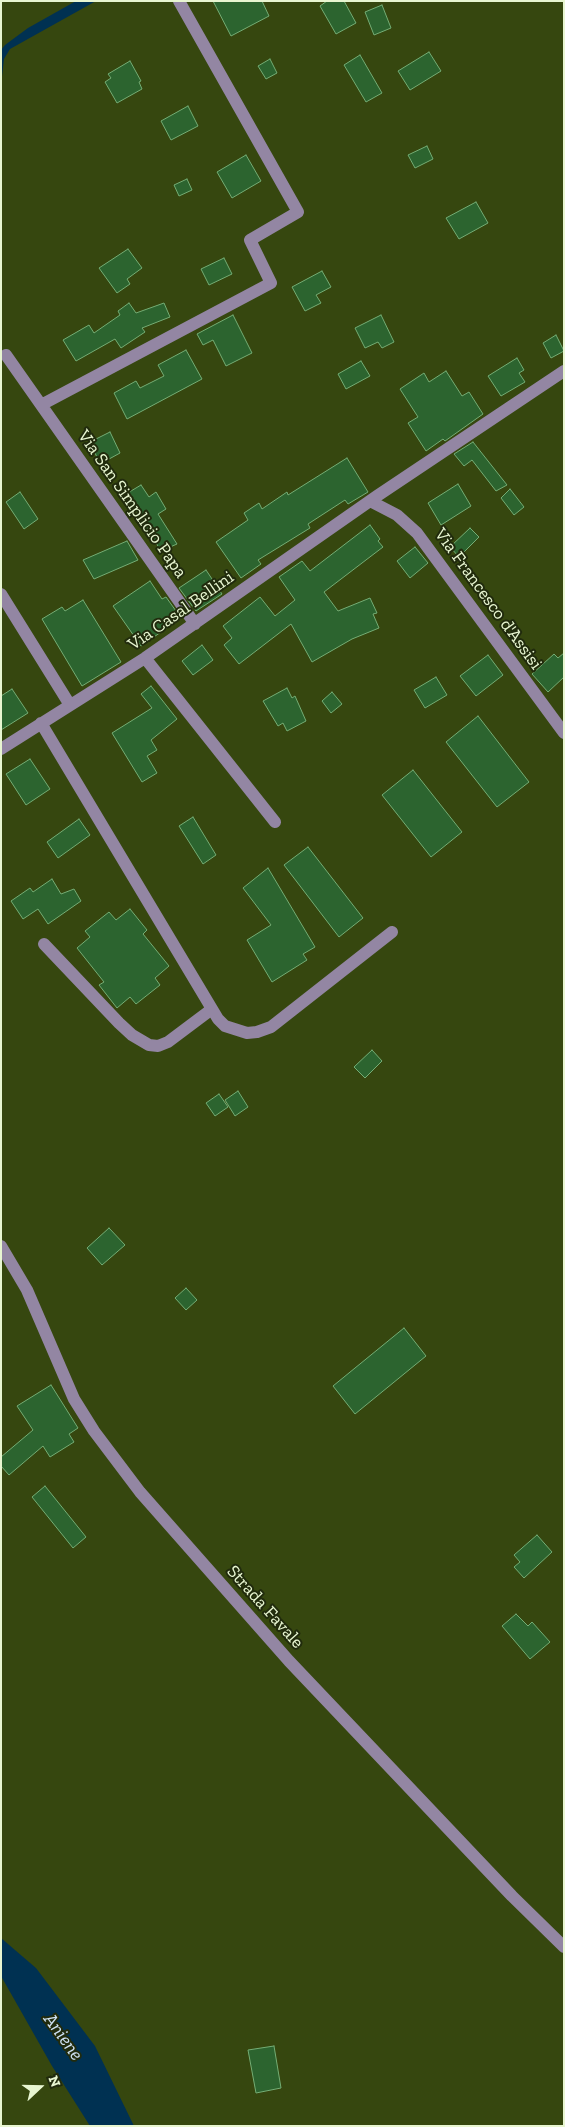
<!DOCTYPE html>
<html>
<head>
<meta charset="utf-8">
<style>
  body { margin:0 }
  #map { position:relative; width:565px; height:2127px; overflow:hidden; background:#36470f; font-family:"Zilla Slab",serif }
  canvas { display:block }
  .frame { position:absolute; inset:0; border:2px solid #e8f6d1; pointer-events:none }
  .north { position:absolute; left:15px; top:2062px; width:50px; height:50px; -webkit-text-stroke:4px #212b0d; paint-order:stroke; rotate:69deg; font-size:14px; font-weight:700; line-height:20px; text-align:center; color:#e8f6d1 }
  .north::after { content:''; display:block; margin:auto; width:18px; height:22px; background:#e8f6d1; clip-path:polygon(50% 0,100% 100%,50% 72%,0 100%) }
</style>
</head>
<body>
<div id="map">
<canvas width="565" height="2127"></canvas>
<div class="frame"></div>
<div class="north">N</div>
</div>
<script>
const c = document.querySelector('canvas').getContext('2d');
c.lineJoin = 'round';
function fill(path, color) { c.fillStyle = color; c.fill(path, 'evenodd'); }
const toPath = rows => new Path2D(rows.map(r => 'M' + r).join(''));
function trace(path, color, width, dash) { c.strokeStyle = color; c.lineWidth = width; c.lineCap = dash ? 'butt' : 'round'; c.setLineDash(dash || []); c.stroke(path); }
function write(font, color, halo, rows, align = 'center') {
  c.font = font + ' "Zilla Slab",serif'; c.lineWidth = 4; c.setLineDash([]); c.textBaseline = 'middle'; c.strokeStyle = halo; c.fillStyle = color; for (const [text, x, y, turn = 0] of rows) {
    c.save(); c.translate(x, y); c.rotate((+turn || 0) * Math.PI / 180); c.textAlign = isNaN(turn) ? turn : align; if (halo) c.strokeText(text, 0, 0); c.fillText(text, 0, 0); c.restore();
  }
}
fill(toPath([
  [76,1,96,1,10,49,4,59,1,85,1,50,5,45,28,28],
  [1,1938,36,1968,95,2046,134,2126,90,2126,52,2066,1,1976]
]), '#003152');
const building = toPath([
  [213,1,262,1,269,16,231,36,213,1],
  [327,1,344,1,356,23,336,34,320,6,327,1],
  [382,5,391,28,374,35,365,12,382,5],
  [429,52,441,71,410,90,398,71,429,52],
  [360,55,382,93,366,102,344,65,360,55],
  [270,59,277,73,266,79,258,66,270,59],
  [130,61,141,81,139,82,142,89,117,103,105,82,111,78,108,74,130,61],
  [188,106,198,126,171,140,161,121,188,106],
  [427,146,433,159,415,168,408,155,427,146],
  [246,155,261,181,232,198,217,172,246,155],
  [187,179,192,190,179,196,174,185,187,179],
  [476,202,488,223,459,239,446,218,476,202],
  [128,249,142,268,127,279,130,284,117,293,99,268,128,249],
  [224,258,232,274,209,285,201,269,224,258],
  [322,271,331,287,316,295,321,303,305,311,292,287,322,271],
  [129,303,136,313,164,303,170,317,142,328,145,332,121,348,115,339,76,361,63,340,89,325,94,333,120,315,118,311,129,303],
  [233,315,252,353,226,366,213,340,203,345,197,334,233,315],
  [381,315,394,342,382,348,378,342,365,348,355,328,381,315],
  [556,335,564,351,551,358,543,343,556,335],
  [186,350,202,379,127,419,114,393,136,381,140,388,164,376,158,365,186,350],
  [517,358,524,370,519,373,525,382,501,396,488,376,517,358],
  [361,361,370,376,346,389,338,374,361,361],
  [446,371,462,396,469,392,483,414,445,441,443,439,426,451,408,423,418,417,400,389,424,373,429,382,446,371],
  [110,432,120,453,100,464,90,442,110,432],
  [473,442,507,485,496,491,472,460,464,466,454,454,473,442],
  [347,458,368,492,348,504,345,500,308,524,310,528,258,560,261,564,241,578,216,542,248,520,244,513,259,503,262,509,287,492,288,495,347,458],
  [458,484,471,506,441,525,428,503,458,484],
  [141,485,149,497,156,492,166,509,158,514,177,544,161,551,126,494,141,485],
  [510,489,524,507,514,515,501,498,510,489],
  [20,492,38,519,24,529,6,502,20,492],
  [370,525,380,539,378,541,383,547,324,592,338,611,370,598,377,613,373,614,379,628,352,639,312,662,291,624,239,664,224,645,232,638,223,626,260,597,275,616,295,600,279,577,302,561,310,571,370,525],
  [470,528,479,537,459,557,450,547,470,528],
  [127,541,138,560,94,579,83,560,127,541],
  [415,547,428,563,410,578,397,561,415,547],
  [206,570,222,594,196,611,179,588,206,570],
  [150,581,162,599,166,597,181,618,141,646,113,606,150,581],
  [83,600,121,662,82,686,42,619,62,607,65,611,83,600],
  [202,645,213,660,193,675,182,661,202,645],
  [564,653,564,677,548,692,532,674,554,654,558,658,564,653],
  [488,655,503,675,476,696,460,676,488,655],
  [436,677,447,695,425,708,414,690,436,677],
  [151,686,177,719,151,740,157,750,147,756,157,773,142,782,112,733,152,708,141,694,151,686],
  [287,688,292,698,295,696,306,721,287,731,283,723,278,726,263,701,287,688],
  [12,689,28,713,1,730,1,696,12,689],
  [332,692,342,704,331,713,322,701,332,692],
  [478,716,529,782,497,807,446,742,478,716],
  [30,759,50,789,26,805,6,774,30,759],
  [413,770,462,832,431,857,382,795,413,770],
  [193,817,216,855,203,864,179,826,193,817],
  [79,819,90,835,58,858,47,842,79,819],
  [308,847,363,918,339,937,284,865,308,847],
  [268,868,315,947,303,954,307,960,272,982,247,940,271,925,243,888,268,868],
  [52,879,61,894,74,889,81,901,48,924,38,909,23,919,11,901,30,888,33,892,52,879],
  [130,909,147,930,143,934,169,966,155,978,160,985,136,1004,130,997,117,1008,99,985,104,982,77,948,90,937,85,931,109,912,116,920,130,909],
  [372,1050,382,1061,365,1078,354,1067,372,1050],
  [238,1091,248,1107,235,1116,225,1100,238,1091],
  [219,1094,228,1107,215,1116,206,1103,219,1094],
  [109,1228,125,1245,102,1265,87,1248,109,1228],
  [186,1288,197,1300,186,1310,175,1298,186,1288],
  [404,1328,426,1356,355,1414,333,1386,404,1328],
  [51,1385,78,1428,69,1434,74,1442,50,1457,43,1446,9,1475,1,1466,1,1457,33,1430,17,1406,51,1385],
  [45,1486,86,1537,73,1548,32,1497,45,1486],
  [537,1535,552,1552,524,1578,514,1567,520,1562,514,1555,537,1535],
  [516,1614,528,1626,532,1622,550,1642,530,1659,502,1626,516,1614],
  [274,2046,281,2088,256,2093,248,2050,274,2046]
]);
fill(building, '#2c642f');
trace(building, '#74ad75', 1);
trace(toPath([
  [6,355,195,624],
  [41,405,271,283,250,240,298,212,179,1],
  [370,501,397,515,417,533,564,733],
  [1,594,70,705],
  [145,658,275,822],
  [41,723,218,1019,225,1026,247,1033,257,1032,271,1027,392,932],
  [1,749,145,658,377,496,564,371],
  [44,944,119,1023,132,1035,149,1045,158,1046,168,1042,212,1009],
  [1,1246,27,1290,74,1399,94,1431,140,1492,289,1661,512,1896,564,1947]
]), '#9386a3', 12);
write('18px', '#e8f6d1', '#212b0d', [
  ["Via San Simplicio Papa",132,504,55],
  ["Via Francesco d'Assisi",488,599,54],
  ["Via Casal Bellini",181,611,-35],
  ["Strada Favale",265,1607,48]
]);
write('italic 19px', '#cfe2f4', '#212b0d', [
  ["Aniene",63,2037,54]
]);
</script>
</body>
</html>
